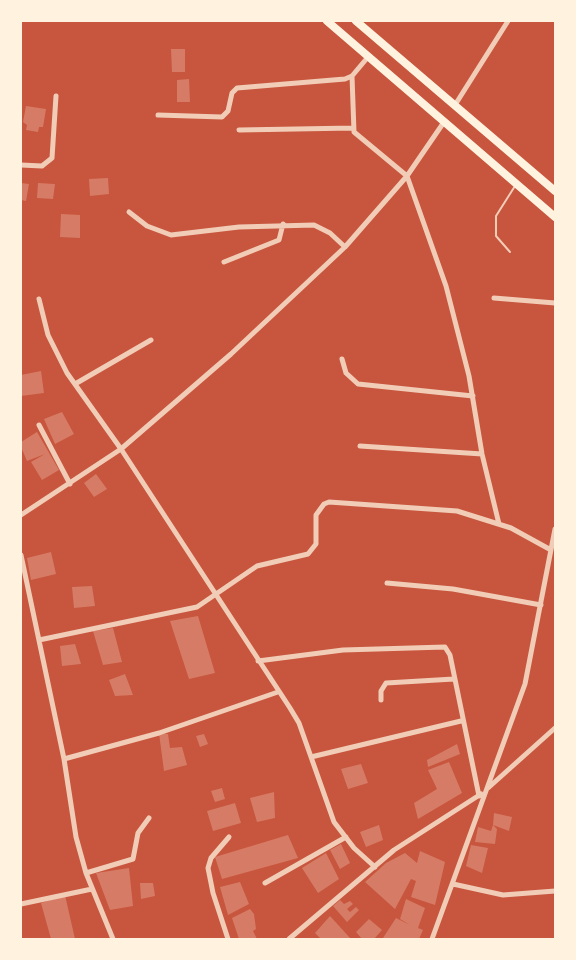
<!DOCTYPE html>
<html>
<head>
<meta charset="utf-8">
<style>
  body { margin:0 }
  #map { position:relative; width:576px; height:960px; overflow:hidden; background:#c8553d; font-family:Arial,sans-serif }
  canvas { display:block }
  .frame { position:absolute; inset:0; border:22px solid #fff3e0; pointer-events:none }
</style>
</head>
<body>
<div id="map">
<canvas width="576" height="960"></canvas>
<div class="frame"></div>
</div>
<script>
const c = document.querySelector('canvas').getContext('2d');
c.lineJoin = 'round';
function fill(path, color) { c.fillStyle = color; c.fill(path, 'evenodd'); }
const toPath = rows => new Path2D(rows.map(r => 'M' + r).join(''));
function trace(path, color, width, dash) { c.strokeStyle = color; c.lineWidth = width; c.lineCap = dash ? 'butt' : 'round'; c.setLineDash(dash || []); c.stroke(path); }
fill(toPath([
  [171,49,185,49,185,72,172,72],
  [189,79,190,102,177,102,177,80],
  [26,106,46,109,43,127,39,127,38,132,26,130,27,125,23,122],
  [108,178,109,194,90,196,89,179],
  [21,183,29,184,26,201,21,200],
  [38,183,55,184,53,199,37,198],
  [61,214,80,215,80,238,60,237],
  [41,371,44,393,21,396,21,375],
  [62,412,74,434,55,444,44,419],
  [37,432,59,470,42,480,31,462,45,454,27,461,21,447,21,442],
  [96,474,107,489,94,497,84,483],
  [51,552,56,574,31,580,27,558],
  [92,586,95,606,74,608,72,587],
  [198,616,215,673,189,679,170,621],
  [113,628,122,662,103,665,93,631],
  [75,644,81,664,62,666,60,646],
  [125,674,133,695,115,696,109,680],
  [159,733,168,734,170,748,182,747,187,765,164,771],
  [204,734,208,744,200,747,196,736],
  [457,744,460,754,428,767,427,760],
  [449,762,462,793,418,819,414,803,437,789,428,770],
  [361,764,368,783,348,789,341,769],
  [222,788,225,799,215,802,211,791],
  [274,792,275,818,257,822,250,798],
  [235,803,241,823,213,831,207,811],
  [494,813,512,817,509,831,493,825],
  [379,825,383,840,366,847,360,832],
  [493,825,497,829,495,844,475,842,478,827,491,831],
  [288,835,298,858,222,879,215,857],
  [341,844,350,863,340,869,330,850],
  [471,845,488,848,482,873,466,866],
  [420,851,445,862,435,905,411,897,416,881,411,879,395,909,365,882,386,863,405,853,417,863],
  [326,853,339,879,318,893,302,868],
  [129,868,133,906,110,910,96,873],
  [240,882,249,904,228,915,220,887],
  [140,883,153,883,155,896,141,899],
  [65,895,75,939,51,939,41,903],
  [406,899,425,908,418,928,423,930,419,939,383,938,396,918,410,925,400,919],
  [340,900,344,904,350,901,353,904,347,909,350,912,356,907,359,910,347,922,333,906],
  [250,909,254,914,256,929,253,931,257,939,239,939,232,918],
  [330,916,351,939,321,939,315,933],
  [369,919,382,930,374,939,362,939,356,932]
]), '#d67c66');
trace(toPath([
  [510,252,496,236,496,216,515,186]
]), '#f1ccb7', 2);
trace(toPath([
  [352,76,354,132,407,176,446,286,469,376,482,454,499,524],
  [455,105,508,21],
  [158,115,222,117,228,111,232,93,237,88,345,79,352,76,368,57],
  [239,130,353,128],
  [21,165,42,166,52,158,56,96],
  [129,212,147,226,171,235,239,227,314,225,330,233,345,247],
  [224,262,279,240,283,224],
  [494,298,555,303],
  [39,299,48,335,67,373,121,449,290,708,299,723,334,822,354,848,375,867],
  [342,359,346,373,358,384,473,396],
  [75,384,151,340],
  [39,425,70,484],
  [360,446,482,454],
  [21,515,121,449,231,354,345,247,407,176,444,122],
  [21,555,64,759,76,837,86,873,113,939],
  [387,583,453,589,541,605],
  [39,640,197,607,257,566,308,554,316,544,316,515,324,504,329,502,457,511,511,528,551,550],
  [258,661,343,650,445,647,450,655,479,796],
  [381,700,381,691,386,683,454,679],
  [311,757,461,721],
  [64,759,159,733,278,692],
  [488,788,555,728],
  [86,873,133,859,138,833,149,818],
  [265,883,346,837],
  [453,884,503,895,555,891],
  [21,904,92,889],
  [228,939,213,893,208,868,211,858,229,837],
  [289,939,394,850,481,794],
  [432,939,525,684,555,529]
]), '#f1ccb7', 5);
trace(toPath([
  [327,21,555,217],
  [356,21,555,191]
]), '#fff3e0', 8);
</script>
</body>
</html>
